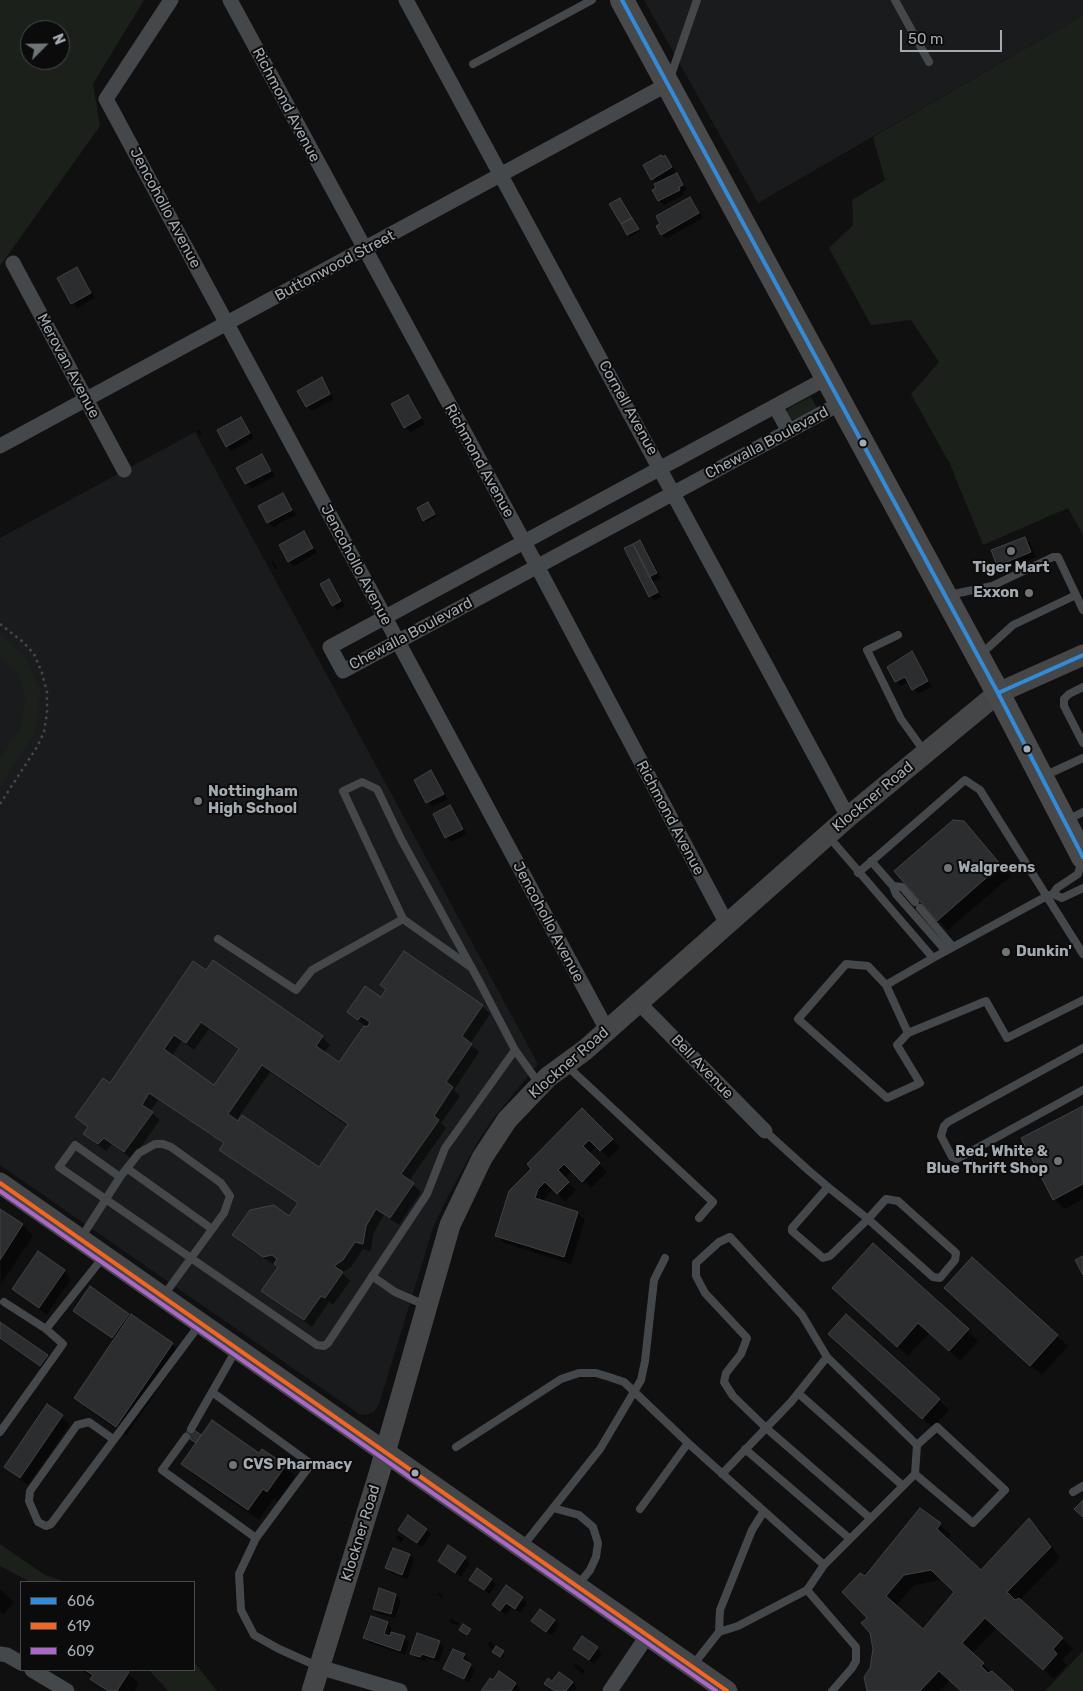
<!DOCTYPE html>
<html>
<head>
<meta charset="utf-8">
<style>
  body { margin:0 }
  #map { position:relative; width:1083px; height:1691px; overflow:hidden; background:#101011; font-family:Rubik,sans-serif }
  canvas { display:block }
  .legend { position:absolute; left:20px; top:1581px; width:175px; height:90px; box-sizing:border-box; background:#0b0b0c; border:1px solid #484b4e; margin:0; padding:6px 9px; list-style:none; font-size:15px; color:#a3abb0 }
  .legend li { display:flex; align-items:center; gap:10px; height:25px }
  .legend b { width:25px; border:1px solid #484b4e }
  .north { position:absolute; left:20px; top:20px; width:50px; height:50px; box-sizing:border-box; background:#0b0b0c; border:1px solid #484b4e; border-radius:50%; rotate:67deg; font-size:14px; font-weight:700; line-height:20px; text-align:center; color:#a3abb0 }
  .north::after { content:''; display:block; margin:auto; width:18px; height:22px; background:#707578; clip-path:polygon(50% 0,100% 100%,50% 72%,0 100%) }
  .scale { position:absolute; left:900px; top:30px; width:102px; height:22px; box-sizing:border-box; border:2px solid #a3abb0; border-top:0; padding-left:6px; font-size:15px; line-height:18px; white-space:nowrap; color:#a3abb0; -webkit-text-stroke:4px #0b0b0c; paint-order:stroke }
</style>
</head>
<body>
<div id="map">
<canvas width="1083" height="1691"></canvas>
<ul class="legend">
<li><b style="height:6px;background:#338bd7"></b>606</li>
<li><b style="height:6px;background:#f26522"></b>619</li>
<li><b style="height:6px;background:#ac68c9"></b>609</li>
</ul>
<div class="north">N</div>
<div class="scale">50 m</div>
</div>
<script>
const c = document.querySelector('canvas').getContext('2d');
c.lineJoin = 'round';
function fill(path, color) { c.fillStyle = color; c.fill(path, 'evenodd'); }
const toPath = rows => new Path2D(rows.map(r => 'M' + r).join(''));
function trace(path, color, width, dash) { c.strokeStyle = color; c.lineWidth = width; c.lineCap = dash ? 'butt' : 'round'; c.setLineDash(dash || []); c.stroke(path); }
function write(font, color, halo, rows, align = 'center') {
  c.font = font + ' Rubik,sans-serif'; c.lineWidth = 4; c.setLineDash([]); c.textBaseline = 'middle'; c.strokeStyle = halo; c.fillStyle = color; for (const [text, x, y, turn = 0] of rows) {
    c.save(); c.translate(x, y); c.rotate((+turn || 0) * Math.PI / 180); c.textAlign = isNaN(turn) ? turn : align; if (halo) c.strokeText(text, 0, 0); c.fillText(text, 0, 0); c.restore();
  }
}
fill(toPath([
  [644,0,1083,0,1083,15,758,203],
  [195,432,538,1064,493,1119,478,1141,444,1204,433,1228,379,1404,374,1412,366,1415,359,1414,0,1165,0,538]
]), '#1a1b1c');
fill(toPath([
  [0,0,144,0,93,84,100,126,0,266],
  [30,30,60,30,60,60,30,60],
  [1083,15,1083,535,1068,508,983,545,950,464,911,394,939,362,911,320,871,325,829,248,853,225,852,200,885,180,873,137],
  [811,397,817,408,796,419,789,419,786,413,789,408],
  [0,635,23,654,40,690,39,714,33,736,0,785,0,759,22,726,25,694,16,672,0,656],
  [0,1544,45,1575,66,1582,30,1582,0,1566],
  [1083,1651,1083,1691,1045,1691],
  [194,1662,217,1691,168,1691,149,1670,194,1670]
]), '#1b201b');
fill(toPath([
  [665,156,676,172,668,179,677,175,687,190,683,192,684,195,664,205,659,200,657,184,645,165],
  [690,198,703,218,666,239,662,234],
  [620,199,640,231,630,237,611,204],
  [77,268,95,298,77,308,59,278],
  [321,379,334,399,312,411,307,406],
  [408,397,425,424,410,432,405,427],
  [241,418,254,438,231,451,227,446],
  [199,429,202,434,200,435,197,431],
  [262,456,275,476,251,489,238,468],
  [283,494,296,515,273,527,268,522],
  [428,503,436,517,426,522,424,520],
  [303,533,317,553,294,566,289,561],
  [1025,538,1030,543,1036,557,1003,570,998,565],
  [640,542,645,547,661,578,653,582,661,597,654,601,650,596],
  [273,561,278,569,276,570,271,562],
  [329,580,345,606,338,610,333,605],
  [912,652,932,687,918,694,909,682,900,686,896,681],
  [431,772,448,799,432,807,415,780],
  [450,806,467,834,451,842,446,837],
  [974,833,1011,876,948,930,938,920],
  [405,953,482,1006,490,1014,470,1044,479,1052,454,1090,460,1096,441,1123,446,1128,409,1181,421,1192,399,1225,384,1215,373,1234,371,1251,363,1249,351,1267,342,1273,350,1281,333,1305,329,1302,312,1327,263,1291,279,1268,241,1243,234,1235,290,1218,298,1204,229,1157,221,1150,225,1144,158,1100,150,1111,160,1120,132,1159,112,1144,106,1151,92,1141,84,1134,88,1128,76,1117,110,1084,193,963,322,1037,330,1045,324,1053,340,1063,365,1026,348,1012,381,999,387,990,382,985],
  [209,1029,239,1050,214,1087,172,1056,182,1041,194,1050],
  [270,1072,348,1126,319,1169,236,1121],
  [1083,1107,1083,1199,1065,1209,1054,1199],
  [582,1110,620,1147,609,1158,597,1146,589,1154,607,1172,591,1188,573,1170,564,1179,576,1190,565,1201,554,1189,546,1197,544,1202,577,1213,585,1220,571,1264,504,1243,496,1236,533,1169],
  [0,1210,23,1225,33,1236,1,1284],
  [873,1244,978,1341,960,1361,929,1333,908,1356,844,1298],
  [64,1271,71,1279,47,1315,14,1289],
  [956,1299,1057,1336,1068,1346,1042,1375],
  [74,1311,128,1315,172,1344,182,1354,126,1436,86,1408,76,1398,115,1341],
  [0,1324,54,1363,48,1372,0,1339],
  [840,1344,939,1400,949,1410,933,1428],
  [47,1406,70,1424,28,1485,5,1467],
  [190,1429,201,1437,260,1455,285,1466,295,1476,278,1501,274,1498,259,1520,193,1474,183,1464,197,1444],
  [920,1510,951,1534,947,1540,981,1571,1029,1520,1040,1530,1060,1558,1020,1600,1073,1649,1062,1660,1067,1665,1054,1679,996,1628,972,1654,1012,1691,962,1691,950,1680,940,1691,868,1691,874,1649,865,1577],
  [942,1580,955,1592,923,1630,896,1606,914,1585],
  [426,1529,431,1534,422,1547,400,1530],
  [398,1535,404,1539,401,1543,396,1538],
  [449,1547,470,1563,461,1577,439,1561],
  [409,1555,414,1560,407,1579,391,1573,387,1568],
  [470,1580,491,1580,496,1585,489,1594],
  [0,1589,14,1602,4,1614,0,1612],
  [439,1592,443,1596,442,1598,437,1594],
  [396,1595,401,1600,395,1618,379,1614,374,1609],
  [522,1598,527,1603,520,1613,511,1607,506,1615,493,1605],
  [451,1618,459,1623,458,1626,449,1622],
  [554,1621,559,1625,552,1636,538,1626],
  [387,1623,392,1628,390,1633,404,1638,409,1642,405,1655,370,1643,365,1638],
  [583,1638,602,1653,594,1664,575,1649],
  [490,1641,505,1654,503,1658,487,1645],
  [439,1642,444,1647,439,1662,427,1658,425,1661,416,1658,411,1653],
  [464,1655,469,1660,467,1663,475,1670,469,1683,445,1668],
  [576,1664,585,1671,583,1674,574,1667],
  [81,1670,124,1670,139,1683,134,1691,105,1691,92,1679,93,1677],
  [500,1673,516,1684,520,1689,519,1691,483,1691],
  [553,1683,572,1683,577,1687,574,1691,555,1691,551,1688]
]), '#0007');
const building = toPath([
  [661,155,662,157,665,155,672,167,651,180,643,165,661,155],
  [677,173,683,185,679,187,680,190,658,201,652,190,656,188,654,184,677,173],
  [690,197,699,213,661,235,656,226,660,224,656,216,690,197],
  [620,198,632,218,621,224,609,204,620,198],
  [632,218,639,229,627,235,621,224,632,218],
  [77,267,91,293,71,304,57,278,77,267],
  [322,377,330,394,306,407,297,391,322,377],
  [408,395,421,418,404,428,391,404,408,395],
  [241,417,250,433,226,447,217,430,241,417],
  [262,454,271,471,245,484,236,468,262,454],
  [283,493,292,510,267,523,258,506,283,493],
  [428,502,435,514,423,521,417,508,428,502],
  [304,531,313,548,288,562,279,545,304,531],
  [1025,537,1031,552,997,566,991,550,1025,537],
  [640,540,657,573,649,577,633,544,640,540],
  [633,544,658,592,649,597,624,548,633,544],
  [329,579,341,601,332,606,320,584,329,579],
  [912,651,928,681,912,690,905,677,895,682,887,667,912,651],
  [431,770,444,794,426,803,414,780,431,770],
  [450,805,463,829,445,838,433,814,450,805],
  [953,820,964,821,1001,865,937,921,894,871,953,820],
  [404,951,483,1005,462,1036,472,1044,446,1082,453,1087,434,1116,439,1120,401,1174,414,1183,390,1218,376,1209,366,1226,363,1244,355,1242,343,1260,334,1266,343,1272,325,1298,321,1296,304,1320,261,1291,278,1267,274,1264,277,1259,272,1255,263,1257,232,1235,250,1210,274,1205,289,1216,298,1203,219,1150,224,1143,149,1093,142,1105,153,1112,124,1152,104,1138,98,1144,83,1134,88,1127,75,1117,103,1078,110,1083,193,961,206,970,213,960,323,1036,316,1046,339,1062,364,1026,367,1027,370,1022,361,1016,358,1020,347,1012,365,986,381,997,386,989,380,985,404,951],
  [201,1022,239,1049,214,1085,164,1049,174,1035,186,1043,201,1022],
  [262,1065,348,1124,319,1167,242,1115,238,1121,228,1114,262,1065],
  [1083,1106,1083,1184,1053,1200,1021,1138,1083,1106],
  [582,1108,613,1139,600,1151,589,1140,583,1146,600,1163,582,1182,564,1164,558,1170,569,1182,557,1194,545,1182,538,1189,535,1198,578,1212,564,1257,495,1236,509,1191,531,1169,527,1164,582,1108],
  [0,1209,23,1224,0,1260,0,1209],
  [873,1243,969,1329,949,1351,918,1323,897,1347,832,1288,873,1243],
  [38,1251,65,1270,39,1308,12,1289,38,1251],
  [1083,1256,1083,1275,1075,1260,1083,1256],
  [972,1257,1058,1335,1030,1366,944,1288,972,1257],
  [90,1286,129,1314,112,1338,73,1311,90,1286],
  [131,1314,173,1343,116,1427,74,1398,131,1314],
  [846,1314,940,1399,922,1419,828,1334,846,1314],
  [0,1322,48,1355,40,1366,0,1338,0,1322],
  [47,1404,63,1415,20,1478,4,1467,47,1404],
  [212,1420,259,1453,262,1449,286,1465,267,1492,263,1489,248,1510,181,1464,212,1420],
  [190,1427,201,1435,196,1443,184,1435,190,1427],
  [1083,1500,1083,1517,1074,1509,1083,1500],
  [920,1508,941,1523,937,1529,981,1570,1029,1518,1051,1547,1007,1592,1015,1600,1019,1598,1063,1638,1053,1649,1057,1654,1043,1670,985,1618,962,1643,984,1663,981,1666,988,1673,992,1671,1014,1691,961,1691,939,1671,920,1691,867,1691,864,1677,870,1668,873,1649,870,1633,861,1623,867,1618,842,1592,860,1573,865,1576,920,1508],
  [931,1570,954,1592,923,1629,886,1596,904,1575,931,1570],
  [408,1515,427,1529,417,1543,398,1530,408,1515],
  [448,1545,466,1557,455,1573,438,1561,448,1545],
  [393,1548,410,1554,402,1575,385,1568,393,1548],
  [477,1568,492,1579,484,1590,469,1580,477,1568],
  [506,1585,523,1597,515,1609,506,1603,500,1611,492,1605,506,1585],
  [379,1588,396,1594,391,1614,373,1609,379,1588],
  [540,1609,555,1620,546,1632,531,1621,540,1609],
  [371,1616,388,1622,384,1634,390,1636,391,1632,405,1636,400,1651,363,1638,371,1616],
  [463,1624,471,1629,467,1635,459,1630,463,1624],
  [417,1633,440,1641,434,1658,422,1654,420,1657,410,1654,417,1633],
  [582,1636,598,1647,589,1660,573,1649,582,1636],
  [496,1646,504,1651,500,1657,492,1652,496,1646],
  [453,1649,465,1654,462,1659,471,1664,464,1679,443,1669,453,1649],
  [85,1670,126,1670,129,1672,117,1691,108,1691,90,1679,93,1675,85,1670],
  [499,1671,516,1683,511,1691,481,1691,490,1678,493,1680,499,1671],
  [559,1672,573,1682,566,1691,555,1691,544,1684,548,1678,552,1681,559,1672]
]);
fill(building, '#2c2d2e');
trace(building, '#404244', 1);
trace(toPath([
  [0,624,23,642,34,654,42,673,47,692,47,713,44,732,37,747,0,804]
]), '#46494a', 2.5, [2.5, 4]);
trace(toPath([
  [895,0,929,62],
  [473,64,592,0],
  [670,78,697,0],
  [949,595,992,586,1053,557,1058,557,1076,595],
  [898,635,867,650,901,719,924,751],
  [980,655,1013,625,1076,595,1083,610],
  [1083,687,1069,694,1064,699,1064,706,1083,743],
  [1044,776,1083,758],
  [1067,820,1083,812],
  [829,837,933,958,886,985,868,966,846,964,798,1019,887,1098,920,1083,897,1045,908,1033],
  [871,861,893,886,896,894,946,951],
  [858,873,965,780,980,790,1083,954],
  [893,886,902,887,915,902],
  [1053,894,1057,888,1078,874,1082,859],
  [920,908,953,947],
  [218,939,296,990,312,970,403,919],
  [933,958,1047,896,1053,894,1062,898,1083,888],
  [472,968,403,919,343,791,362,782,377,789,401,839,479,981,515,1050,540,1085],
  [886,985,908,1033,986,1001,1007,1038,1083,1000],
  [1083,1048,948,1122,944,1126,941,1136,952,1157,957,1159,1083,1090],
  [567,1066,713,1202,699,1218],
  [765,1131,808,1170,828,1187,868,1219,933,1277,940,1278,955,1260,956,1253,898,1201,886,1199,868,1219,830,1256,823,1258,792,1231,792,1228,828,1187],
  [128,1169,212,1229],
  [120,1177,75,1145,59,1167,317,1345,324,1346,328,1343,427,1194,445,1148,515,1050],
  [81,1238,120,1177,139,1153,155,1144,163,1144,171,1147,221,1183,230,1196,224,1213,164,1295],
  [372,1276,395,1292,425,1305],
  [46,1329,104,1256],
  [827,1357,802,1315,730,1237,719,1242,696,1263,696,1276,705,1293,747,1338,741,1354,726,1373,724,1382,733,1396,765,1427,870,1518],
  [798,1393,903,1486],
  [191,1429,236,1350],
  [0,1432,63,1344,46,1329,4,1302],
  [186,1437,162,1470,256,1538,311,1464,212,1392],
  [113,1439,89,1422,77,1425,30,1491,29,1501,38,1522,46,1526,51,1524,200,1324],
  [456,1447,561,1379,579,1373,596,1373,609,1377,624,1382,688,1443,824,1565],
  [745,1449,850,1539],
  [915,1474,917,1445],
  [1073,1492,1083,1486],
  [553,1508,579,1515,593,1527,598,1543,596,1557,590,1570,578,1585],
  [640,1509,688,1443],
  [256,1538,239,1574,241,1610,254,1635,279,1649,317,1666],
  [522,1547,600,1449,641,1380,645,1361,654,1280,665,1258],
  [807,1590,856,1647,856,1661,852,1668,832,1691],
  [719,1632,720,1610,752,1530,764,1511],
  [693,1665,719,1632,738,1626,807,1590,824,1565,915,1474,973,1523,1005,1490,937,1427,917,1445,827,1357,791,1402,722,1474]
]), '#45484a', 8);
trace(toPath([
  [171,0,106,99,607,1030],
  [230,0,537,566,727,924],
  [406,0,848,817],
  [13,263,124,470],
  [827,378,330,647,343,671,841,403],
  [775,406,789,431],
  [0,446,668,84],
  [638,1002,765,1131],
  [0,1654,7,1655,21,1663],
  [319,1667,400,1691],
  [32,1670,67,1691],
  [610,1691,647,1636]
]), '#45484a', 15);
trace(toPath([
  [0,1183,727,1691],
  [312,1691,379,1474,450,1225,482,1158,507,1120,548,1077,585,1050,848,817,998,693,1083,655]
]), '#444647', 21);
trace(toPath([
  [622,0,998,693,1083,857]
]), '#48494b', 24);
trace(toPath([
  [622,0,998,693,1083,857],
  [998,693,1083,655]
]), '#338bd7', 4);
trace(toPath([
  [0,1183,727,1691]
]), '#f26522', 4);
trace(toPath([
  [0,1191,716,1691]
]), '#ac68c9', 4);
for (const [x, y, r, color] of [
  [863,443,4.5,"#a3abb0"],
  [1011,551,5,"#707578"],
  [1029,593,5,"#707578"],
  [1027,749,4.5,"#a3abb0"],
  [198,801,5,"#707578"],
  [948,868,5,"#707578"],
  [1006,952,5,"#707578"],
  [1058,1161,5,"#707578"],
  [233,1465,5,"#707578"],
  [415,1473,4.5,"#a3abb0"]
]) { const dot = new Path2D(); dot.arc(x, y, r, 0, 2 * Math.PI); c.fillStyle = color; c.fill(dot); trace(dot, '#0b0b0c', 2); }
write('15px', '#a3abb0', '#0b0b0c', [
  ["Richmond Avenue",286,105,62],
  ["Jencohollo Avenue",165,208,62],
  ["Buttonwood Street",335,266,-28],
  ["Merovan Avenue",68,366,62],
  ["Cornell Avenue",628,408,61],
  ["Chewalla Boulevard",767,443,-28],
  ["Richmond Avenue",479,461,61],
  ["Jencohollo Avenue",356,565,62],
  ["Chewalla Boulevard",411,634,-28],
  ["Klockner Road",873,797,-40],
  ["Richmond Avenue",670,818,62],
  ["Jencohollo Avenue",548,922,62],
  ["Klockner Road",569,1063,-41],
  ["Bell Avenue",702,1067,46],
  ["Klockner Road",361,1533,-73]
]);
write('bold 15px', '#a3abb0', '#0b0b0c', [
  ["Tiger Mart",1011,568,"center"],
  ["Exxon",1019,593,"right"],
  ["Nottingham",208,792],
  ["High School",208,809],
  ["Walgreens",958,868],
  ["Dunkin'",1016,952],
  ["Red, White &",1048,1152,"right"],
  ["Blue Thrift Shop",1048,1169,"right"],
  ["CVS Pharmacy",243,1465]
], 'left');
</script>
</body>
</html>
